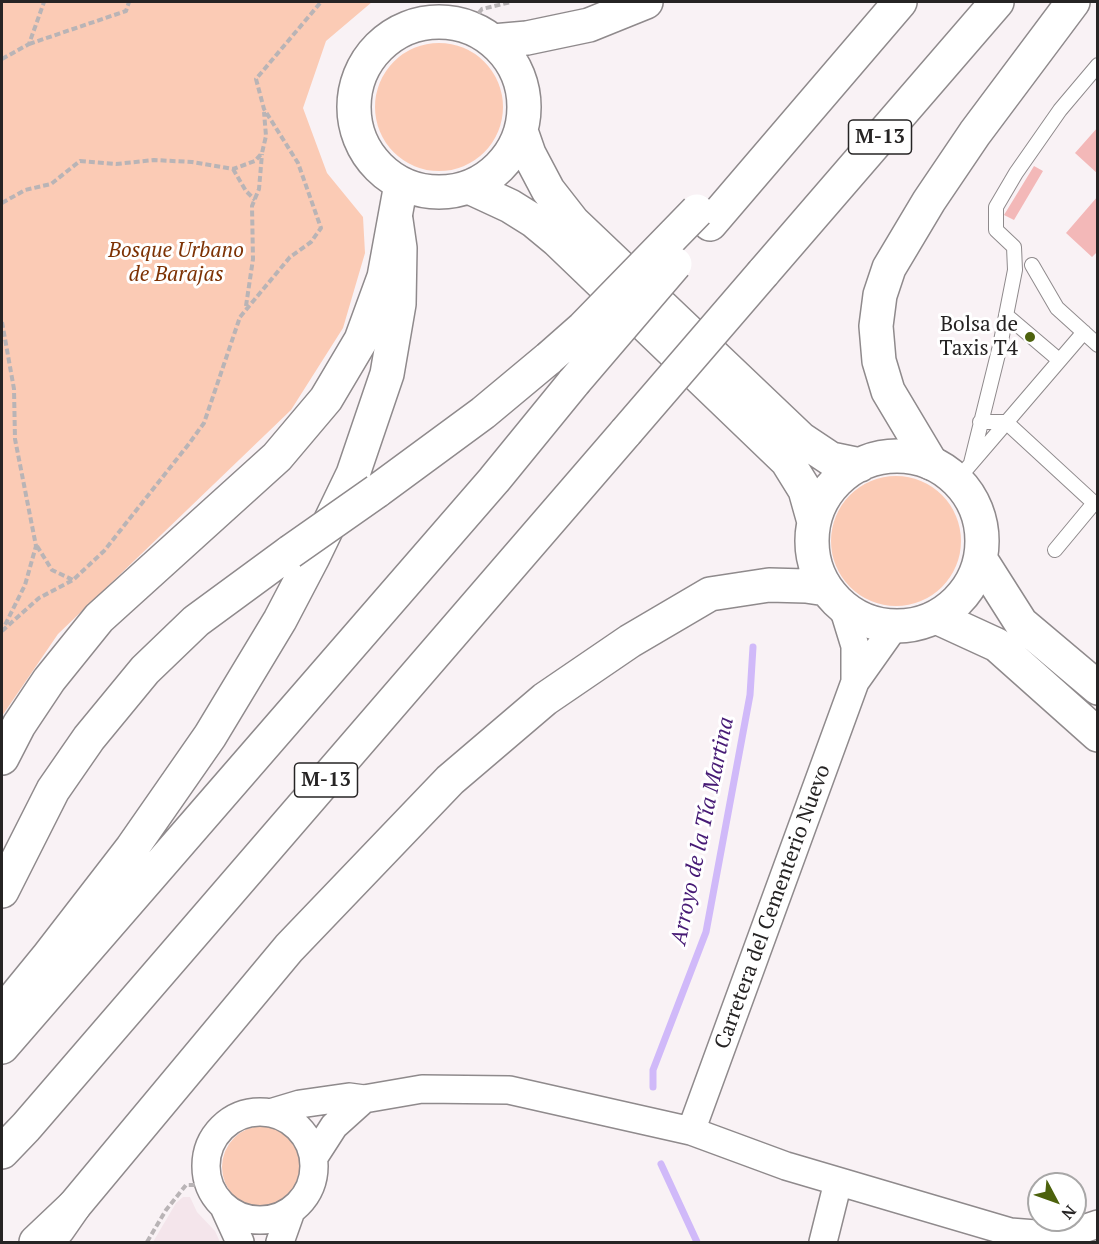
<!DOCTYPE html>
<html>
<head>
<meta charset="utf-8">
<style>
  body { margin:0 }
  #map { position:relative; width:1099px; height:1244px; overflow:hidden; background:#f9f2f5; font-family:"PT Serif",serif }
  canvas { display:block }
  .frame { position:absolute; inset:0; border:3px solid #262424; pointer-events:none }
  .north { position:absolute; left:1027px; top:1172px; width:60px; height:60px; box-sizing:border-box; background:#fff; border:2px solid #a8a7a7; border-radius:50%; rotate:131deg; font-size:16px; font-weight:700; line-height:24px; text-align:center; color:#262424 }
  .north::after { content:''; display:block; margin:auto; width:21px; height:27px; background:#4d620d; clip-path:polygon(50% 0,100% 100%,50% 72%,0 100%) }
</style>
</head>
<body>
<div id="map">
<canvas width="1099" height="1244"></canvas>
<div class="frame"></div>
<div class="north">N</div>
</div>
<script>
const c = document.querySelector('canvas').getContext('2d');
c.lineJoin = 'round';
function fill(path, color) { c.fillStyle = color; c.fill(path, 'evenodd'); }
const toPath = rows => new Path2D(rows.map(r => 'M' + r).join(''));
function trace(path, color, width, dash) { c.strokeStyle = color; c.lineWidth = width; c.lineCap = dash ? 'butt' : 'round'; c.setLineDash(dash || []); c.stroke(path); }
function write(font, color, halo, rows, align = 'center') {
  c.font = font + ' "PT Serif",serif'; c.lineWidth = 6; c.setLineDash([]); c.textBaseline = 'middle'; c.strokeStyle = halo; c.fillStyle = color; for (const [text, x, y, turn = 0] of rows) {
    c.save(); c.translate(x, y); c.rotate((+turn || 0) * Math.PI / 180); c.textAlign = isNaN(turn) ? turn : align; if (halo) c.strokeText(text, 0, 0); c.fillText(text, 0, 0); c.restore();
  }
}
fill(toPath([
  [183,1197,190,1197,197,1212,215,1231,220,1242,153,1242,176,1203]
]), '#f4e5eb');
fill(toPath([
  [2,2,372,2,326,41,303,108,327,173,363,217,365,253,343,328,291,410,58,634,2,716],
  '375 107a64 64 0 1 1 128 0a64 64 0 1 1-128 0Z',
  '831 541a65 65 0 1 1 130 0a65 65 0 1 1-130 0Z',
  '222 1167a41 41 0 1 1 82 0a41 41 0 1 1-82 0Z'
]), '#fbcbb5');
trace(toPath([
  [653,1087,653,1070,706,932,750,695,753,647],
  [661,1164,697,1242]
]), '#d0b9f9', 7);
fill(toPath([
  [1098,127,1098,174,1075,153],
  [1034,166,1043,171,1014,220,1004,215],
  [1098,196,1098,251,1092,257,1066,233]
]), '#f3b8b8');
const service = toPath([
  [1032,265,1057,308,1098,345],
  [1006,315,1059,360],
  [980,422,1006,422,1094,503,1055,550],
  [971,463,1000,346,1015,270,1014,247,996,230,996,207,1016,173,1060,110,1098,65],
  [957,480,1084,332]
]);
const minor = toPath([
  [843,607,855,646,855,682],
  '206 1166a54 54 0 1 1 108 0a54 54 0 1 1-108 0Z',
  [270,1113,300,1104,349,1097,364,1099,422,1089,509,1090,691,1131,786,1166,1010,1232,1062,1236,1098,1224],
  [691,1131,855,682,894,627],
  [314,1157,334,1126,364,1099],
  [224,1207,240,1242],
  [280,1242,291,1211],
  [823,1242,838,1182]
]);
const tertiary = toPath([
  '354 107a85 85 0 1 1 170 0a85 85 0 1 1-170 0Z',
  [493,41,527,38,589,25,646,2],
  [521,131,529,154,548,190,573,222,801,439,831,459,860,465],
  [469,187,510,206,534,221,557,240,787,461,805,490,814,522],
  '812 541a85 85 0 1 1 170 0a85 85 0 1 1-170 0Z',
  [981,560,1021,623,1098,688],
  [936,617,997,645,1098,735],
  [2,758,19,725,49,680,99,618,277,457,326,399,361,340,384,277,401,184],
  [58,1229,74,1206,289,948,450,780,545,699,630,641,710,594,769,585,806,586,826,589]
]);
const motorway = toPath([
  [710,224,900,2],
  [763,273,997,2],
  [931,463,888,391,879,361,876,326,880,295,889,268,929,201,975,133,1073,2],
  [377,491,483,413,549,358],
  [2,891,53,790,89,738,145,670,196,621,290,552],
  [2,1013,47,958,132,848,210,736,280,620,313,557,353,474,387,374,399,304,400,248,396,220],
  [2,1047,494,480,574,382],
  [2,1152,26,1127,626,432],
  [36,1242,74,1206]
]);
trace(service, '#8f8a8c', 16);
trace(minor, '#8f8a8c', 30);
trace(tertiary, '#8f8a8c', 36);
trace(motorway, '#8f8a8c', 36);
trace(toPath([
  [473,20,482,9,511,2],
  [29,44,126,11,129,2],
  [2,59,29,44,44,2],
  [233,169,246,191,255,200],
  [2,203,25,190,51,184,80,161,116,164,154,160,192,162,233,169,255,161,262,153,266,136,264,112],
  [246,306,253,259,252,206,259,189,262,154],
  [2,322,14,389,15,439,36,546,25,585,4,627],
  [37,546,52,570,73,580],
  [2,631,39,598,73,580,104,551,188,445,204,423,240,317,290,257,311,242,321,228,298,163,264,109,256,79,321,2],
  [147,1242,166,1210,186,1185,195,1185]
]), '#b9b4b6', 4, [6, 3]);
trace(service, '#fff', 14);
trace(minor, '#fff', 27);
trace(tertiary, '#fff', 33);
trace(motorway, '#fff', 33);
const motorwayBridge = toPath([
  [549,358,583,328,697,211],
  [574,382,675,264],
  [626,432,763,273],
  [290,552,377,491]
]);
trace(motorwayBridge, '#8f8a8c', 36, []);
trace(motorwayBridge, '#fff', 33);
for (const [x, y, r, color] of [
  [1030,337,6,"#4d620d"]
]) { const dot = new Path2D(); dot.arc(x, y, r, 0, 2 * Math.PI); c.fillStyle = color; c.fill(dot); trace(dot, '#fff', 2); }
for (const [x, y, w] of [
  [880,137,63],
  [326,780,63]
]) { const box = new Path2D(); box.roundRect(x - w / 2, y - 17, w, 34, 4.5); c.fillStyle = '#fff'; c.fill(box); trace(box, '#262424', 1.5); }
write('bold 20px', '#262424', null, [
  ["M-13",880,137],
  ["M-13",326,780]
]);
write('italic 21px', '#7d3204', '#fff', [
  ["Bosque Urbano",176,251],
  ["de Barajas",176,275]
]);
write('21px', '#262424', '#fff', [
  ["Bolsa de",1018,325],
  ["Taxis T4",1018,349]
], 'right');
write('21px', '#262424', '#fff', [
  ["Carretera del Cementerio Nuevo",773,907,-70]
]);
write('italic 22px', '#461a75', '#fff', [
  ["Arroyo de la Tía Martina",703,831,-78]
]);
</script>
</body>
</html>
